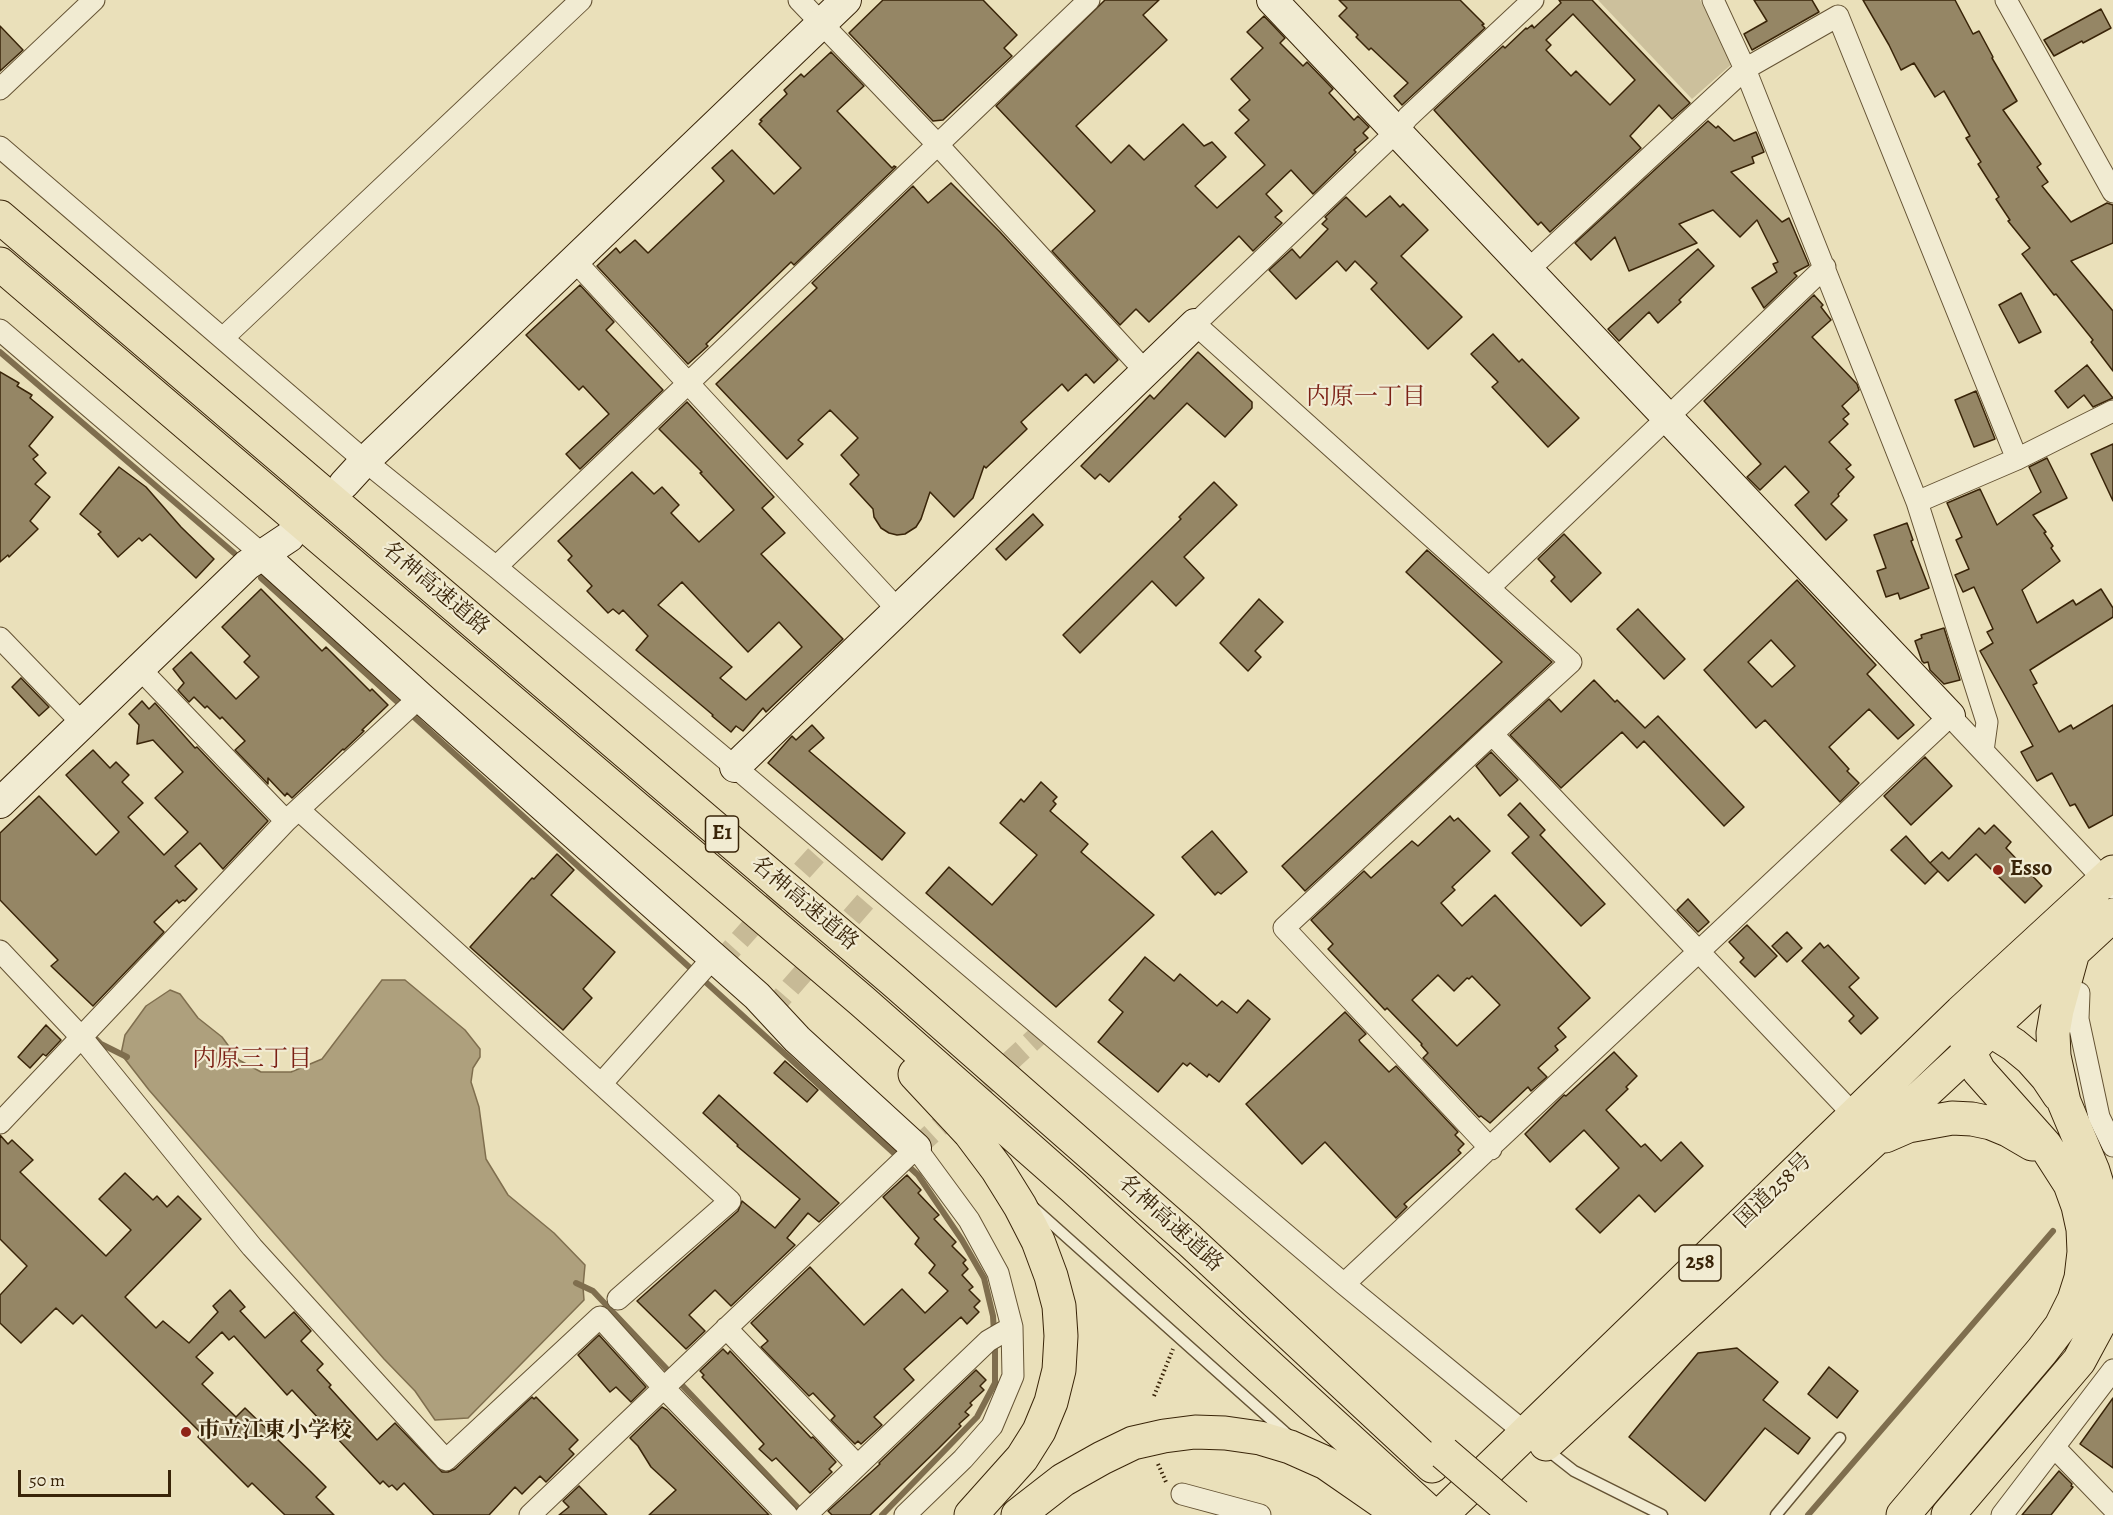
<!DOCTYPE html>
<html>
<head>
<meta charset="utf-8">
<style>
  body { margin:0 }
  #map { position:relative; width:2113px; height:1515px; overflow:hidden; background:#eae0ba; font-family:Alegreya,serif }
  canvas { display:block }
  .scale { position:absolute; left:18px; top:1470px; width:153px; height:27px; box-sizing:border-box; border:3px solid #392408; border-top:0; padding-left:8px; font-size:18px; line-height:21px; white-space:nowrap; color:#392408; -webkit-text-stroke:4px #f1ebd2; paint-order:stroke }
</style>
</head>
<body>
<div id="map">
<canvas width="2113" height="1515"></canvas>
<div class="scale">50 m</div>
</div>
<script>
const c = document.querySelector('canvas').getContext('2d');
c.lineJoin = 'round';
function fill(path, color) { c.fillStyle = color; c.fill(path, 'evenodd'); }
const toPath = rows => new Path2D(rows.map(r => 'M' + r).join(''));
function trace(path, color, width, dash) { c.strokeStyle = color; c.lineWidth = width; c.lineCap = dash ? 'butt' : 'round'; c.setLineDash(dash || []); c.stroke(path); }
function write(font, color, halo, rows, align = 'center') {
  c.font = font + ' Alegreya,"Noto Serif JP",serif'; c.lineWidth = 4.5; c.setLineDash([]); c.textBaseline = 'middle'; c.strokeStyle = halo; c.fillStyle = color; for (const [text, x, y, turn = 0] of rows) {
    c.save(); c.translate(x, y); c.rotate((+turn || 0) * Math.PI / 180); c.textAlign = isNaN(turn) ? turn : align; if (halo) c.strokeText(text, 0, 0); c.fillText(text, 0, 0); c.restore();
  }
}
fill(toPath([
  [1598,0,1700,0,1733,63,1692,99]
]), '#ccc09c');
const water = toPath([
  [382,980,405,980,465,1030,480,1049,480,1057,473,1068,471,1082,479,1107,486,1159,508,1195,554,1233,585,1265,583,1287,584,1300,468,1418,435,1420,415,1391,384,1359,149,1090,121,1054,125,1035,146,1006,170,990,180,994,198,1018,222,1037,239,1060,261,1072,291,1072,322,1059,382,980]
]);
fill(water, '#aea07d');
trace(water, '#7f6e4e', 1.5);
trace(toPath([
  [0,352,234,553],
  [261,578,918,1175,962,1240,984,1278,993,1316,994,1332],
  [91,1034,101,1044,127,1057],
  [576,1283,593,1291,802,1512],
  [882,1515,977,1417,995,1383,995,1342],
  [1808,1515,2053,1231]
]), '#7f6e4e', 6);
const building = toPath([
  [883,0,983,0,1017,35,1004,48,1012,56,943,120,933,121,849,33,883,0],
  [1105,0,1159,0,1143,15,1167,40,1076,126,1111,163,1129,145,1144,160,1183,124,1204,146,1212,142,1226,157,1195,186,1217,208,1265,165,1235,133,1249,120,1239,110,1250,100,1231,79,1263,48,1247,32,1264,16,1285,38,1280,43,1303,66,1307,62,1333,89,1329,93,1354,120,1358,116,1369,127,1363,133,1368,138,1354,150,1356,152,1313,194,1291,170,1266,194,1282,211,1275,217,1282,223,1253,251,1239,236,1149,322,1136,309,1120,325,1052,251,1095,211,996,106,1105,0],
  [1339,0,1460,0,1484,24,1482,25,1485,28,1402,105,1394,96,1408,83,1371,48,1369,50,1356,37,1358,35,1339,16,1347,8,1339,0],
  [1559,0,1592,0,1690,103,1672,119,1659,105,1630,136,1641,148,1550,232,1541,222,1538,225,1434,110,1503,46,1505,48,1526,28,1527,29,1532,25,1534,28,1561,3,1559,0],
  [1573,14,1635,80,1610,105,1576,71,1571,76,1546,50,1551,45,1546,40,1573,14],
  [1754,0,1812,0,1819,12,1752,50,1744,34,1767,21,1754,0],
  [1863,0,1955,0,1973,34,1979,31,1993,57,1992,58,2017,101,2003,110,2041,164,2037,167,2048,182,2042,186,2071,222,2107,203,2113,205,2113,243,2071,261,2113,311,2113,371,2091,342,2093,340,2056,294,2054,295,2022,254,2030,248,2008,221,2010,220,1996,199,1999,197,1978,164,1981,162,1966,138,1970,136,1944,91,1935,97,1914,63,1901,70,1889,45,1863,0],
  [2101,9,2111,28,2083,43,2082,41,2054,56,2044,40,2101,9],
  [0,26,23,50,0,71,0,26],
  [831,52,864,86,837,111,892,168,894,166,896,167,794,265,791,262,706,344,708,346,688,364,597,266,616,248,620,253,635,240,648,253,724,181,712,168,732,150,774,194,801,168,759,124,762,121,760,120,787,94,784,90,801,74,804,77,831,52],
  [1708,121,1716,128,1718,126,1734,141,1756,132,1764,152,1752,157,1754,163,1731,172,1782,222,1789,218,1809,265,1794,273,1797,276,1764,308,1752,288,1777,272,1773,264,1778,262,1757,220,1740,237,1713,210,1679,224,1697,243,1629,271,1615,237,1591,260,1575,243,1708,121],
  [951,183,1000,232,1118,360,1094,383,1086,374,1068,391,1062,384,1021,422,1027,429,986,468,984,466,973,498,954,517,930,492,921,519,916,527,905,534,897,535,889,533,881,528,874,517,873,509,850,484,859,475,841,455,858,438,830,410,798,440,803,444,787,459,716,384,817,288,812,283,913,186,928,203,951,183],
  [1390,196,1400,207,1403,204,1428,230,1401,256,1462,317,1428,349,1371,289,1377,283,1355,261,1346,271,1337,261,1296,299,1269,270,1292,249,1300,258,1328,229,1322,224,1327,219,1325,217,1346,197,1366,217,1390,196],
  [1698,249,1714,266,1679,300,1681,302,1658,323,1649,312,1619,341,1608,329,1698,249],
  [580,285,614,322,606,330,663,390,580,469,566,454,609,414,583,386,579,390,526,335,580,285],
  [2021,293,2041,332,2019,343,1999,305,2021,293],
  [1814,295,1823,305,1821,307,1831,320,1812,337,1857,384,1859,390,1842,406,1849,414,1843,419,1848,424,1829,442,1851,465,1846,469,1854,477,1838,494,1839,496,1831,504,1847,520,1826,540,1795,505,1809,492,1785,466,1760,490,1747,477,1761,464,1704,401,1814,295],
  [1493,334,1519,362,1522,359,1579,418,1548,447,1492,387,1498,382,1471,354,1493,334],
  [1198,352,1252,402,1252,408,1225,437,1187,403,1109,482,1100,474,1095,479,1081,466,1150,395,1154,399,1198,352],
  [2087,365,2113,398,2093,407,2084,395,2068,408,2055,391,2087,365],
  [0,372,19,383,17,386,32,395,30,398,53,417,29,446,38,455,33,459,46,473,35,484,50,497,30,521,38,529,9,557,8,555,0,562,0,372],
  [1976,391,1995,439,1974,447,1955,400,1976,391],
  [687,402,774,497,762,508,785,533,761,554,843,639,766,712,763,708,743,731,736,726,731,732,712,716,713,715,636,650,648,636,623,610,619,614,613,609,608,613,587,591,592,586,568,560,572,556,558,541,632,472,654,494,662,487,679,505,671,513,699,542,734,510,700,473,702,472,659,429,687,402],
  [682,582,748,652,779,622,802,647,746,700,720,678,732,667,658,605,682,582],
  [2113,444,2113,501,2091,454,2113,444],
  [2047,458,2067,498,2033,515,2046,532,2044,533,2053,546,2051,548,2060,561,2022,590,2037,623,2073,600,2076,605,2101,589,2113,608,2113,617,2030,670,2037,683,2033,685,2059,732,2071,725,2073,729,2113,705,2113,815,2089,828,2075,804,2070,806,2052,773,2037,781,2021,752,2033,746,1980,651,1993,643,1987,632,1993,629,1974,587,1963,592,1955,575,1969,569,1956,540,1962,537,1947,503,1980,489,1997,525,2041,492,2029,467,2047,458],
  [119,467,146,487,181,527,214,559,196,578,150,534,142,541,139,538,118,557,98,534,101,532,80,514,119,467],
  [1214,482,1237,505,1184,557,1204,578,1176,606,1152,581,1080,653,1063,635,1181,519,1179,517,1214,482],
  [1033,514,1043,525,1006,560,996,549,1033,514],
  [1907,523,1913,540,1911,541,1929,588,1900,599,1898,593,1886,597,1877,571,1886,568,1874,535,1907,523],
  [1564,534,1601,573,1571,602,1551,581,1555,577,1538,559,1564,534],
  [1427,550,1552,662,1305,891,1282,866,1502,662,1406,572,1427,550],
  [1797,580,1876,665,1867,674,1914,725,1898,739,1869,709,1829,747,1849,769,1847,771,1859,783,1840,802,1765,720,1756,728,1704,670,1797,580],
  [1771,640,1795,666,1772,687,1748,662,1771,640],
  [261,589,322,651,326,647,370,691,372,689,388,705,362,730,364,731,344,750,343,749,292,798,287,793,285,796,268,778,268,784,235,750,245,741,222,717,220,719,207,706,205,708,194,697,189,702,178,690,184,683,173,669,191,652,236,699,259,677,244,662,250,656,222,627,261,589],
  [1259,599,1283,622,1255,651,1261,657,1248,671,1220,643,1259,599],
  [1638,609,1685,659,1664,679,1617,629,1638,609],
  [1944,628,1960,680,1944,684,1930,670,1928,662,1924,663,1922,661,1915,641,1922,638,1921,635,1944,628],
  [21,678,49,707,39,716,12,687,21,678],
  [1594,680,1615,702,1617,700,1645,728,1658,716,1744,807,1724,826,1644,741,1637,748,1622,732,1561,788,1510,735,1549,699,1561,712,1594,680],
  [142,701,149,709,155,703,195,748,197,747,216,767,268,821,223,869,200,843,175,866,197,889,185,901,183,900,179,903,177,900,154,922,164,932,93,1006,51,966,58,960,0,900,0,833,39,796,96,855,119,832,66,775,93,750,110,768,116,762,129,775,122,782,143,803,128,817,164,855,188,832,155,798,183,772,153,740,137,744,139,725,129,714,142,701],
  [812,725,824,738,809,751,905,833,882,860,768,763,792,736,796,740,812,725],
  [1491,752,1518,780,1500,796,1476,766,1491,752],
  [1925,757,1952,786,1911,825,1884,796,1925,757],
  [1041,782,1057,797,1053,801,1056,804,1050,811,1088,844,1081,852,1154,915,1056,1007,926,893,949,867,992,905,1037,855,1000,823,1021,799,1024,802,1041,782],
  [1520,803,1545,830,1540,835,1605,904,1581,926,1512,853,1529,837,1508,815,1520,803],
  [1450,816,1454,821,1458,818,1490,851,1452,887,1455,890,1441,903,1462,926,1495,895,1590,998,1558,1028,1566,1037,1555,1046,1558,1050,1538,1068,1547,1077,1531,1091,1528,1087,1490,1123,1481,1116,1479,1117,1423,1058,1428,1053,1421,1045,1422,1044,1387,1008,1385,1010,1328,949,1333,944,1311,920,1364,871,1371,878,1412,841,1418,846,1450,816],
  [1438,975,1454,991,1467,978,1469,979,1472,976,1500,1005,1457,1046,1412,1000,1438,975],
  [1994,825,2011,842,2006,848,2042,886,2025,903,1976,854,1948,881,1930,863,1938,871,1925,884,1891,850,1906,836,1930,863,1942,852,1949,859,1979,828,1985,834,1994,825],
  [1212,831,1247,872,1221,894,1218,892,1215,895,1182,857,1212,831],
  [557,854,574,870,551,895,615,952,583,989,592,998,563,1030,470,947,532,878,534,879,557,854],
  [1688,899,1709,922,1698,932,1677,910,1688,899],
  [1747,925,1777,956,1755,977,1740,962,1744,958,1729,942,1747,925],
  [1787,932,1802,948,1787,962,1772,946,1787,932],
  [1820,943,1824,948,1828,945,1859,978,1849,987,1878,1018,1861,1034,1849,1021,1854,1016,1802,961,1820,943],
  [1145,957,1174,981,1180,974,1217,1006,1222,1001,1237,1013,1248,1000,1270,1019,1219,1082,1209,1074,1207,1077,1190,1063,1187,1066,1183,1063,1158,1092,1098,1042,1123,1012,1109,1000,1145,957],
  [1345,1012,1366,1034,1359,1040,1360,1042,1389,1072,1396,1066,1458,1132,1455,1135,1464,1144,1458,1150,1461,1153,1404,1204,1407,1207,1396,1218,1325,1142,1302,1164,1246,1104,1345,1012],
  [46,1025,61,1040,46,1056,43,1054,30,1068,18,1057,46,1025],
  [1614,1052,1637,1076,1626,1087,1628,1089,1606,1110,1641,1147,1645,1144,1661,1161,1681,1142,1703,1166,1655,1212,1639,1195,1600,1233,1576,1209,1619,1168,1584,1130,1550,1162,1525,1134,1564,1095,1566,1096,1614,1052],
  [785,1061,818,1090,807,1102,774,1073,785,1061],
  [719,1095,839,1203,819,1222,808,1213,787,1238,795,1245,731,1306,715,1290,689,1315,705,1331,686,1349,637,1301,738,1211,742,1201,775,1228,800,1199,737,1146,738,1145,703,1113,719,1095],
  [0,1135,8,1144,12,1140,33,1160,20,1172,106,1256,131,1230,99,1199,125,1173,153,1200,157,1196,167,1207,178,1196,201,1219,125,1297,156,1328,163,1321,189,1343,218,1312,213,1306,230,1290,245,1307,240,1311,265,1338,294,1312,311,1331,301,1341,323,1364,317,1370,331,1385,329,1387,377,1440,395,1423,442,1472,448,1472,455,1469,532,1397,534,1399,536,1397,578,1440,569,1449,574,1454,546,1482,540,1476,522,1494,515,1487,489,1515,434,1515,404,1483,397,1490,392,1485,389,1487,383,1481,380,1484,292,1390,287,1395,234,1336,229,1340,222,1332,196,1357,213,1373,202,1384,236,1417,245,1408,310,1471,326,1487,316,1497,334,1515,285,1515,252,1483,248,1487,198,1437,201,1433,82,1315,73,1324,56,1308,21,1343,0,1323,0,1295,27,1266,0,1239,0,1135],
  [907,1175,921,1190,918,1193,939,1215,934,1219,956,1242,952,1246,966,1260,963,1263,968,1269,962,1275,973,1287,969,1290,980,1301,974,1307,979,1312,967,1324,961,1317,904,1369,914,1380,874,1417,882,1425,861,1444,858,1441,855,1444,831,1420,835,1416,813,1393,809,1396,761,1347,768,1341,751,1323,810,1267,864,1325,902,1289,925,1313,948,1291,929,1273,935,1265,915,1244,919,1238,883,1197,907,1175],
  [599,1335,646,1387,631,1402,616,1387,610,1392,578,1355,599,1335],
  [1737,1348,1778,1382,1763,1400,1810,1438,1798,1454,1765,1428,1705,1501,1629,1437,1698,1353,1737,1348],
  [723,1349,728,1354,730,1351,811,1438,813,1437,836,1462,829,1469,832,1472,810,1493,776,1458,772,1461,759,1449,764,1444,702,1377,704,1375,700,1371,723,1349],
  [1829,1367,1858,1391,1837,1418,1808,1394,1829,1367],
  [976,1370,986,1380,980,1386,984,1390,970,1403,972,1405,965,1412,969,1415,959,1424,961,1426,938,1449,870,1515,832,1515,828,1511,880,1464,879,1463,976,1370],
  [2113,1398,2113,1468,2080,1444,2113,1398],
  [662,1407,667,1410,769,1515,649,1515,676,1490,651,1467,638,1446,630,1438,662,1407],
  [2059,1471,2072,1484,2071,1486,2073,1487,2051,1515,2022,1515,2059,1471],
  [579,1486,607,1515,559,1515,569,1507,563,1501,579,1486]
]);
fill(building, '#958665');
trace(building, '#392408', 1.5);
trace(toPath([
  [719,963,826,844],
  [770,1011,877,888],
  [916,1148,1044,1030]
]), '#c7ba96', 21, [21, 10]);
const lane = toPath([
  [1033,1207,1287,1434],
  [1546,1449,1574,1471,1662,1515],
  [1776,1515,1840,1438]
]);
const street = toPath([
  [799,0,938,145,1146,372],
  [1713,0,1745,69,1917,502,1987,722,1983,751],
  [2006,0,2113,192],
  [0,89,94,0],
  [0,147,365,461,496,567,735,767,1344,1284,1534,1440],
  [574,260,899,611],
  [1528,270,1745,69,1838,16,2017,459],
  [0,330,263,555],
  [223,338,581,0],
  [1917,502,2017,459,2113,411],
  [496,567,1089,0],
  [1489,588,1825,267],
  [0,638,83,724],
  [140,669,286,821],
  [1492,734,1571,662,1195,324,1397,131,1408,117,1533,0],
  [299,810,730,1201,618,1299],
  [0,951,82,1038,252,1247,446,1460,600,1317,663,1387,787,1515],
  [2079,993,2078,1019,2099,1117,2113,1146],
  [601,1084,713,958],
  [0,1123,286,821,420,697],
  [1491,1149,1284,928,1492,734,1854,1115],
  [1344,1284,1950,716,2112,888],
  [726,1328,857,1465],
  [2055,1448,2113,1508],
  [1182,1494,1260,1515],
  [530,1515,916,1148,969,1220,998,1273,1012,1327,1013,1376,992,1426,963,1459,905,1515],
  [806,1515,988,1341,1012,1327],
  [2002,1515,2113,1370]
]);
const secondary = toPath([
  [1272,0,1950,716],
  [344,484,365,461,846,0],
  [263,555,420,697,757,996,797,1039,916,1148],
  [735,767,1195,324],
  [0,803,247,565,289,537]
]);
const highway = toPath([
  [0,217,894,981,1189,1240,1432,1466],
  [0,264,862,1001,1074,1188,1432,1515],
  [1973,1019,2014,1045,2031,1059,2047,1077,2059,1095],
  [915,1074,970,1133,997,1169,1020,1206,1038,1241,1051,1276,1059,1306,1061,1336,1059,1370,1051,1402,1039,1431,1022,1458,971,1515],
  [1885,1136,1908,1126,1952,1118,1972,1119,1991,1123,2008,1130,2032,1144],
  [1546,1444,1969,1052,1990,1029,2113,915],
  [1018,1515,1063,1480,1102,1458,1133,1443,1164,1436,1195,1432,1225,1433,1260,1438,1290,1447,1326,1463,1401,1515],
  [1441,1515,1961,1012,2113,872],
  [1903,1515,2042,1351,2061,1326,2074,1300,2081,1278,2084,1252,2083,1229,2078,1206,2070,1184,2045,1145,1979,1071,1969,1052,1964,1031],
  [1948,1515,2079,1361,2100,1322,2105,1301,2108,1279,2108,1251,2106,1223,2100,1194,2093,1171,2064,1102,2054,1056,2053,1033,2057,1010,2073,952]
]);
trace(lane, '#655334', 13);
trace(street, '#655334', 23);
trace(secondary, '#392408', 32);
trace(highway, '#392408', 35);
trace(toPath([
  [1154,1396,1173,1349],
  [1158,1464,1166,1482]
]), '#392408', 4, [1.5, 3]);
trace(lane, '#f1ebd2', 10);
trace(street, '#f1ebd2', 21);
trace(secondary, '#f1ebd2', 30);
trace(highway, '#eae0ba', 33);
const highwayBridge = toPath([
  [1444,1453,1516,1515]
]);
trace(highwayBridge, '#392408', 35, []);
trace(highwayBridge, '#eae0ba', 33);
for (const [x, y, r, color] of [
  [1998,870,6,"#8f2418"],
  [186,1432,6,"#8f2418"]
]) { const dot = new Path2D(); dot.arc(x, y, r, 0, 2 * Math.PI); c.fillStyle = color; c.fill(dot); trace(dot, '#f1ebd2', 2); }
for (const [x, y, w] of [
  [722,834,33],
  [1700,1263,42]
]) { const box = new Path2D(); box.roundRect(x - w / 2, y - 18, w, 36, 4.5); c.fillStyle = '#f1ebd2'; c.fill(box); trace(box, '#392408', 1.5); }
write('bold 21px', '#392408', null, [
  ["E1",722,834],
  ["258",1700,1263]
]);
write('22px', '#392408', '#f1ebd2', [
  ["名神高速道路",435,589,40],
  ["名神高速道路",804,904,40],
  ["国道258号",1774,1191,-44],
  ["名神高速道路",1170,1224,42]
]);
write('bold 22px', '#392408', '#f1ebd2', [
  ["Esso",2010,870],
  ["市立江東小学校",198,1432]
], 'left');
write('24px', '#7a1f14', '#f1ebd2', [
  ["内原一丁目",1366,398],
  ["内原三丁目",252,1060]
]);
</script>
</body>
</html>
